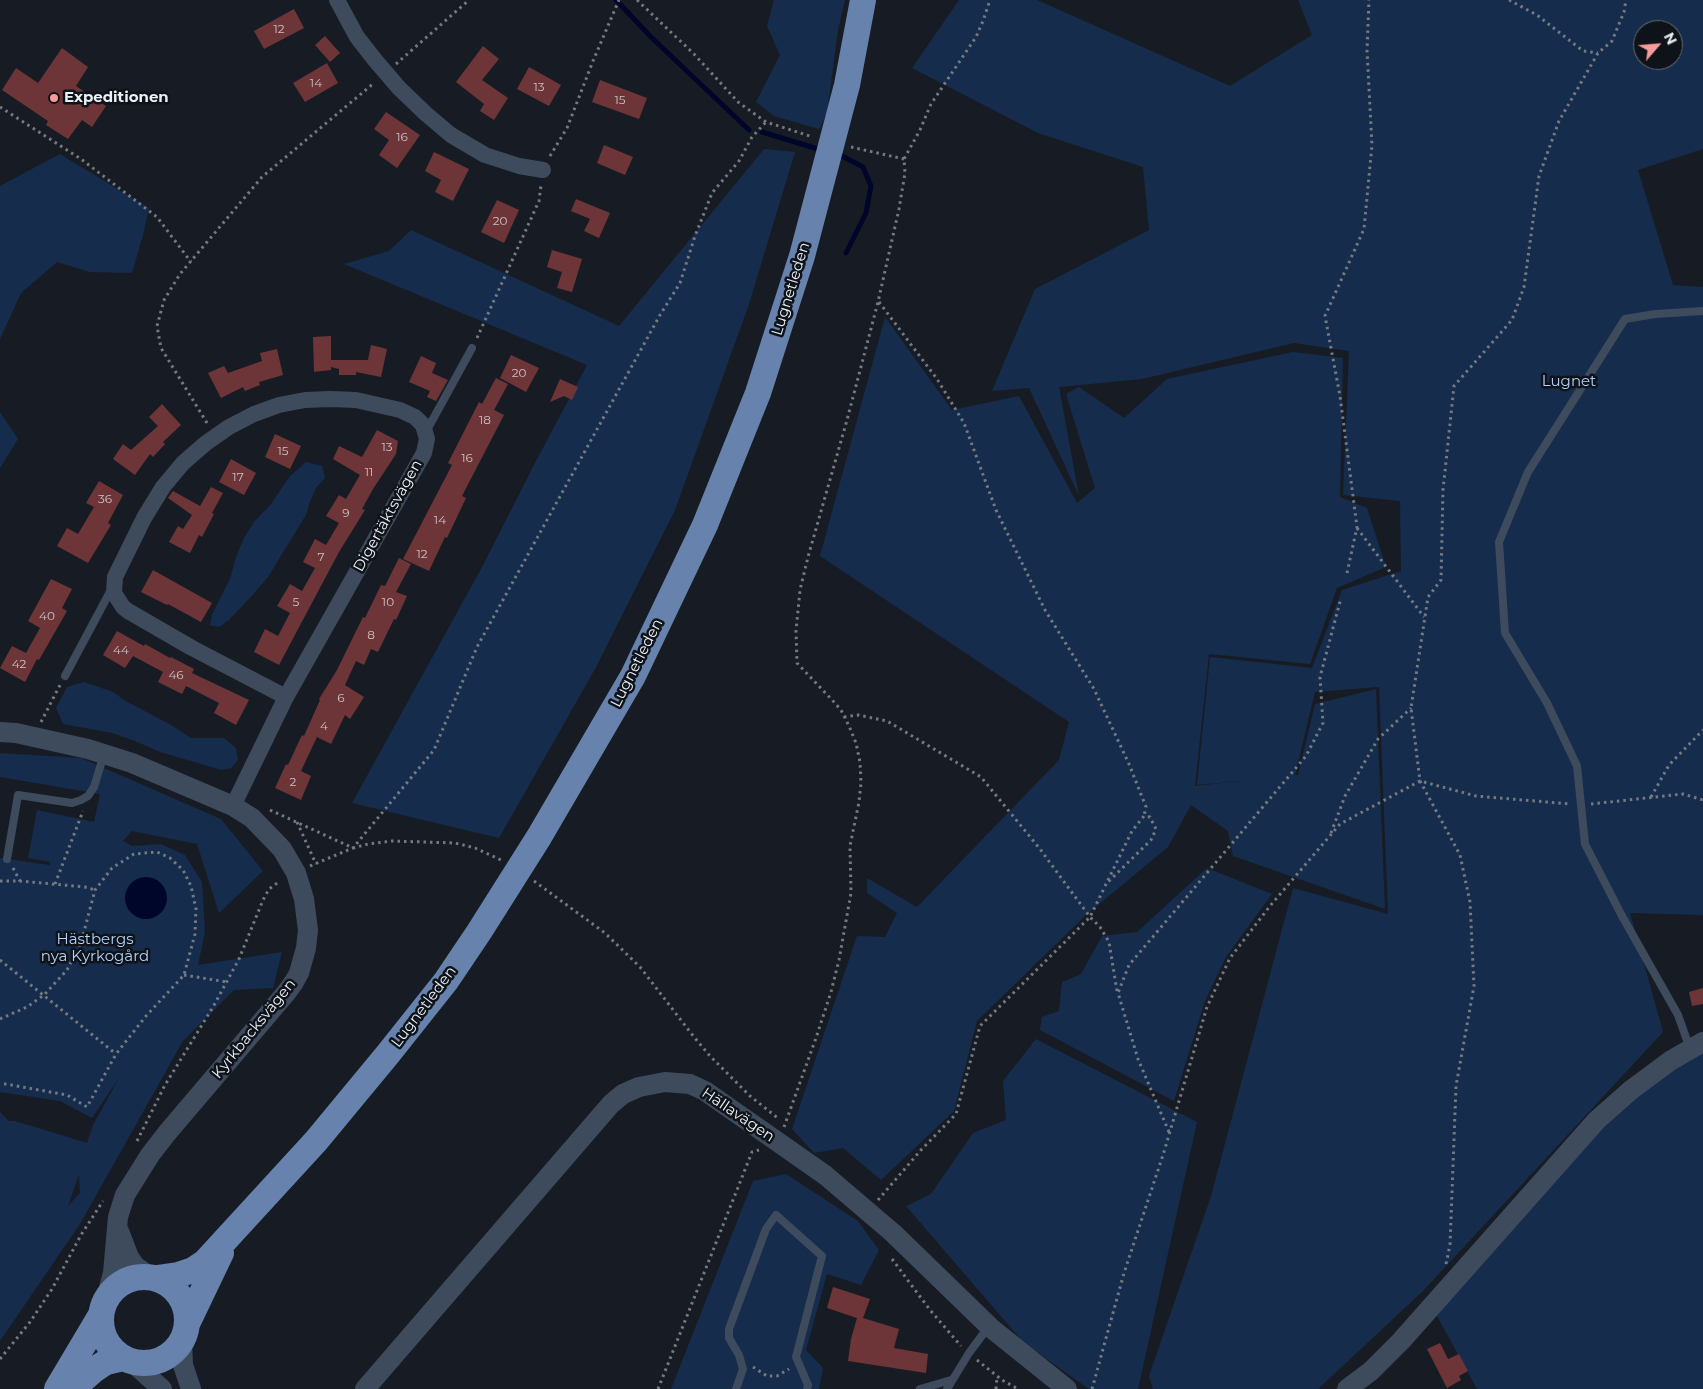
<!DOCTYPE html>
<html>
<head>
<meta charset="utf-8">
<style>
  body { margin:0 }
  #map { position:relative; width:1703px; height:1389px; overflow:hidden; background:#171c24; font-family:Montserrat,sans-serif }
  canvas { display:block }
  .north { position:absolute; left:1633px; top:20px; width:50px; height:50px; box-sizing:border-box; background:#0e131a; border:1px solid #676b72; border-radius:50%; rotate:63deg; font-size:14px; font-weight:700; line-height:20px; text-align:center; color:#ecf0f5 }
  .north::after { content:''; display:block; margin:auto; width:18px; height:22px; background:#f59b9c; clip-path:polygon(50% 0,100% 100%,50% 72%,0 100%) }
</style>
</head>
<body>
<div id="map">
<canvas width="1703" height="1389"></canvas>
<div class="north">N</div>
</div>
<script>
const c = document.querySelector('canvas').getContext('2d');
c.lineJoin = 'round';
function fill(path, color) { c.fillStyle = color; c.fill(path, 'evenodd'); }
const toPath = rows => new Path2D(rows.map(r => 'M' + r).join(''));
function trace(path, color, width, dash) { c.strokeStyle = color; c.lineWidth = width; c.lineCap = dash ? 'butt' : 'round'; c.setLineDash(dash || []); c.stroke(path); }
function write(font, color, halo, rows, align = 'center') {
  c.font = font + ' Montserrat,sans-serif'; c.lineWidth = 5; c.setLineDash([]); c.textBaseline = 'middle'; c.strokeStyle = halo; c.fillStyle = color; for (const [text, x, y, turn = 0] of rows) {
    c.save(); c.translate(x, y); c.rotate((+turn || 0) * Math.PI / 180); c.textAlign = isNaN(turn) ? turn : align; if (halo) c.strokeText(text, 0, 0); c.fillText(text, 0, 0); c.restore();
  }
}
fill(toPath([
  [774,0,845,0,838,30,827,113,819,129,774,116,756,102,780,55,767,26],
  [959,0,1037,0,1230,86,1312,35,1298,0,1703,0,1703,149,1638,170,1673,285,1703,287,1703,915,1630,913,1663,1032,1423,1291,1318,1389,1153,1389,1149,1376,1211,1196,1293,888,1388,914,1379,687,1315,692,1295,775,1298,775,1315,704,1376,689,1385,909,1233,856,1228,831,1191,805,1168,847,1086,915,977,1021,954,1111,881,1180,843,1148,814,1153,792,1129,857,936,885,937,897,913,867,893,867,878,917,907,1059,760,1069,722,820,556,885,317,952,410,1019,396,1077,503,1095,488,1066,394,1079,387,1124,418,1167,379,1293,352,1343,358,1340,497,1367,508,1386,567,1337,588,1310,664,1209,654,1195,786,1239,781,1197,785,1210,657,1312,668,1342,590,1401,571,1400,501,1343,495,1349,351,1294,343,1142,379,1059,387,1079,496,1029,388,992,391,1035,289,1149,230,1143,167,1038,133,912,68],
  [1643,30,1673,30,1673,60,1643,60],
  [764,149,795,152,749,304,675,510,595,669,499,838,352,803,481,569,535,463,587,365,344,264,389,251,411,230,619,326],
  [60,154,149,208,143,235,132,273,90,272,57,262,21,293,0,339,0,186],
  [0,412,18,439,0,468],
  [306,462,322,466,325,478,316,488,309,504,306,515,268,577,248,600,229,620,219,627,210,625,212,615,230,579,236,557,244,538,254,522,271,504,290,476],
  [84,682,113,692,124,700,171,725,191,738,224,738,236,748,238,760,231,768,222,770,160,752,135,741,112,733,63,724,56,708,67,687],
  [0,753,81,758,221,819,263,871,219,913,197,844,132,831,123,841,132,846,161,844,185,855,202,882,205,932,198,965,282,952,273,988,234,990,183,1041,80,1224,0,1341,0,1112,9,1121,15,1121,87,1143,93,1125,119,1078,92,1118,60,1101,0,1092,0,858,50,865,50,862,28,858,37,810,94,822,100,794,0,777],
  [79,1176,80,1193,68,1206,78,1177],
  [1207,868,1272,894,1226,957,1205,1001,1174,1101,1040,1030,1042,1017,1059,1011,1062,982,1081,974,1102,936,1137,932],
  [1703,1037,1703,1389,1477,1389,1431,1305,1601,1113],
  [1036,1039,1197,1122,1138,1389,1089,1389,1024,1343,906,1206,931,1194,973,1133,1006,1120,1003,1081],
  [786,1174,858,1221,879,1250,861,1285,827,1274,806,1350,823,1368,819,1389,671,1389,753,1181]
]), '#162c4c');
fill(toPath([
  '125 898a21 21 0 1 1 42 0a21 21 0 1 1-42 0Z'
]), '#00052a');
trace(toPath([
  [616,0,651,37,749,130],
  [762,132,821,150],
  [842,156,863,167,871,186,866,213,846,253]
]), '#00052a', 5);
fill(toPath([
  [294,9,304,28,264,49,254,31],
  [325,36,340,53,330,62,315,45],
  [483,46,499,59,482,80,508,98,494,120,480,111,484,104,456,82],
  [62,48,88,67,76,86,106,106,92,127,82,120,68,139,46,125,48,121,2,90,16,68,38,83],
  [327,63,338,83,305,102,293,83],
  [529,67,561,85,549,106,517,89],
  [600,80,647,98,639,119,592,102],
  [386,112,420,135,397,168,379,155,389,140,374,129],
  [604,145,633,157,625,175,597,163],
  [434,152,469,169,453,201,435,192,441,180,425,171],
  [576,199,610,213,599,238,584,231,590,219,571,211],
  [497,200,519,210,504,243,481,232],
  [552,250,582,259,572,292,557,288,562,272,547,267],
  [331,336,331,360,368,360,371,345,387,349,381,377,356,372,356,375,339,375,339,369,331,367,331,370,314,372,313,337],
  [277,349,283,375,259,382,260,385,245,391,243,387,221,398,208,373,224,366,228,373,262,361,260,353],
  [511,355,539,368,526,392,500,378],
  [421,356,436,363,432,373,448,380,436,401,427,397,430,391,409,382],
  [496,378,508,384,494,410,504,415,462,496,466,498,447,538,445,537,429,571,403,559,452,465,448,463,479,402,482,404],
  [560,379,578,387,572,400,564,396,550,402],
  [162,404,181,425,163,442,165,444,153,457,150,454,135,475,113,459,123,444,131,450,158,426,149,417],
  [377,430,398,441,396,454,373,489,362,509,365,510,339,552,279,665,254,652,265,629,278,636,290,613,277,606,290,584,302,591,315,568,303,562,315,539,326,545,339,523,326,516,339,495,346,499,360,475,333,459,339,446,362,457],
  [275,434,301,446,290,469,265,457],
  [231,459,256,473,244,495,219,482],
  [99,481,123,495,108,523,111,525,88,563,57,546,67,528,78,534,94,507,86,503],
  [211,487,223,493,212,513,214,514,202,537,199,535,190,553,169,542,178,526,183,529,192,515,168,498,173,491,200,506],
  [399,558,411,564,396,592,407,596,396,620,394,619,378,652,371,649,364,665,356,661,345,685,364,697,350,719,345,715,331,744,317,737,301,771,311,776,301,800,275,788,286,764,288,765,302,735,304,736,320,700,319,699,337,670,363,617,365,618,381,585,385,586],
  [153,570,212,603,201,622,168,604,167,605,141,592],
  [51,579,72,589,62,608,67,611,39,660,37,659,25,682,0,668,12,646,26,653,40,628,28,621],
  [117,631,144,646,145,644,170,658,171,657,194,669,192,673,249,700,236,725,214,713,219,703,186,686,182,694,158,682,163,672,133,656,125,668,103,655],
  [1703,988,1703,1004,1692,1006,1689,992],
  [833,1287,870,1299,863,1318,899,1329,894,1348,928,1354,926,1373,848,1361,851,1339,857,1318,827,1308],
  [1440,1343,1448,1359,1459,1354,1468,1371,1459,1376,1461,1380,1447,1388,1427,1349]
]), '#6d3537');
trace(toPath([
  [637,0,694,54,738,102,766,122,813,137],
  [1509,0,1537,15,1583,51,1598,53],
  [396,64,469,0],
  [0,107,81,159,157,217,191,262],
  [851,147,904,159],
  [550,156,567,128,593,61,619,0],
  [879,302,937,379,964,423,996,510,1045,610,1094,689,1129,764,1146,807,1144,816],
  [477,338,539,201,541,185],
  [207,423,161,348,157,326,164,300,180,274,262,177,374,83],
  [1357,528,1424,617],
  [1347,573,1357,527,1340,396,1325,316,1364,229,1372,145,1367,50,1369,0],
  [844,717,858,715,887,721,981,777,1040,849,1090,917,1100,927,1109,942,1117,991],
  [41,722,60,685],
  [1651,797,1669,765,1703,730],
  [1591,804,1683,794,1703,800],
  [270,810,353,848,368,844,392,841,455,843,475,848,501,860],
  [297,822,316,864],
  [1331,833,1345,796,1378,739,1411,708],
  [310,866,353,848,434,750,477,647,660,315,680,283,695,236,712,193,739,161,752,137,766,122],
  [13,868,20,881],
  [0,881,20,881,85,887,95,890],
  [534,881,605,933,640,967,694,1037,710,1056,750,1096,779,1119],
  [55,884,83,811],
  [0,960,116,1054],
  [184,975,227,982],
  [0,1019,27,1007,44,995,67,970,81,943,95,890,112,868,134,854,157,852,170,858,183,870,191,886,196,909,195,934,184,975,146,1016,116,1054,87,1107,67,1095,0,1083],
  [784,1127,816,1038,831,992,839,960,851,893,850,846,859,802,861,783,860,762,856,743,849,726,841,710,834,702,797,663,796,631,800,590,808,557,847,420,878,302,899,209,905,173,904,159,920,130,931,104,976,37,983,21,990,0],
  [1169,1132,1138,1059,1118,993,1129,965,1306,756,1323,723,1320,677,1341,598],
  [137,1141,165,1085,213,1007,239,959,263,900,269,889,280,881],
  [878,1200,921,1150,956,1114,980,1026,1090,917,1132,831,1144,816,1150,817,1156,829,1151,840,1105,885],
  [892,1259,930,1310,961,1346],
  [1446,1264,1450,1245,1456,1086,1474,986,1470,902,1460,855,1420,781,1411,708,1428,597,1441,580,1443,490,1454,386,1512,320,1524,287,1539,176,1559,121,1598,53,1612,41,1624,12,1626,0],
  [0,1359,30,1322,52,1289,81,1235,103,1201],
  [977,1360,1002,1380,1018,1389],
  [753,1367,767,1376,777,1376,789,1369],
  [658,1389,752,1152,759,1150],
  [996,1389,997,1376],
  [1092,1389,1124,1273,1163,1155,1207,1007,1230,958,1270,906,1340,824,1420,781,1476,796,1570,804]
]), '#757a81', 3, [2.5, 4]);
trace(toPath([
  [427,430,472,348],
  [65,676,112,588],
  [7,859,18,795,72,803,81,800,88,796,94,787,104,754],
  [1690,1049,1678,1015,1622,916,1585,844,1577,766,1547,703,1505,633,1499,542,1528,472,1625,319,1655,314,1703,311],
  [736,1389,743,1369,739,1355,729,1338,729,1329,766,1229,776,1215,822,1256,796,1357,808,1385,807,1389],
  [920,1389,951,1380],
  [947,1389,969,1353,989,1326]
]), '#3e4b5d', 8);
trace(toPath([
  [337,0,357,37,375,60,399,88,425,113,451,135,485,155,519,166,543,170],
  [233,806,286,697,192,648,128,611,123,607,114,593,115,577,144,518,163,487,183,463,206,443,229,427,254,414,279,405,305,400,330,399,356,400,400,410,415,417,423,425,427,439,424,453,286,697]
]), '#3e4b5d', 16);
trace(toPath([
  [0,732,16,733,88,749,132,763,233,806,252,818,282,849,296,873,304,899,308,930,306,948,299,973,294,982,286,993,167,1133,150,1155,125,1195,118,1217,113,1273,106,1299],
  [119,1231,129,1257,135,1266,149,1276],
  [182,1341,183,1365,191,1389],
  [131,1361,162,1389],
  [365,1389,611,1104,623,1094,639,1087,665,1082,690,1084,705,1091,825,1175,893,1233,991,1328,1067,1389],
  [1347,1389,1371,1371,1401,1341,1597,1120,1631,1090,1670,1061,1703,1042]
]), '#3e4b5d', 20);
trace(toPath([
  '101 1320a43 43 0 1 1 86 0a43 43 0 1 1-86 0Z',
  [157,1278,178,1275,193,1270,205,1262,316,1141,388,1054,446,981,479,932,539,837,633,676,705,525,758,393,802,256,847,85,863,0],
  [187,1324,221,1253],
  [57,1389,101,1315],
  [72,1389,94,1370,106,1362,123,1358]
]), '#6682ad', 26);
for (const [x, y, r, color] of [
  [54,98,5,"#f59b9c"]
]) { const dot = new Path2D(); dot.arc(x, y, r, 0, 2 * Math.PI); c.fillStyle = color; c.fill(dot); trace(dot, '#0e131a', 2); }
write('12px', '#ccc1c6', null, [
  ["12",279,29],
  ["14",316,83],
  ["13",539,87],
  ["15",620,100],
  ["16",402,137],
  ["20",500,221],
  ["20",519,373],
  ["18",485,420],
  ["13",387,447],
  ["15",283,451],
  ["16",467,458],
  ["11",369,472],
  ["17",238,477],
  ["36",105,499],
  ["9",346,513],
  ["14",440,520],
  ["12",422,554],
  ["7",321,557],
  ["5",296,602],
  ["10",388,602],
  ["40",47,616],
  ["8",371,635],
  ["44",121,650],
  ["42",19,664],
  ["46",176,675],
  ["6",341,698],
  ["4",324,726],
  ["2",293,782]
]);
write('bold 15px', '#ecf0f5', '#0e131a', [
  ["Expeditionen",64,98]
], 'left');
write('15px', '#ecf0f5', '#0e131a', [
  ["Lugnetleden",791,289,-73],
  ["Digertäktsvägen",388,516,-61],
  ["Lugnetleden",637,663,-63],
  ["Lugnetleden",424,1007,-53],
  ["Kyrkbacksvägen",254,1029,-51],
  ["Hällavägen",738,1115,34]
]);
write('15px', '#b5d1fa', '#0e131a', [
  ["Lugnet",1569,382],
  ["Hästbergs",95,940],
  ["nya Kyrkogård",95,957]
]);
</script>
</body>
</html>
